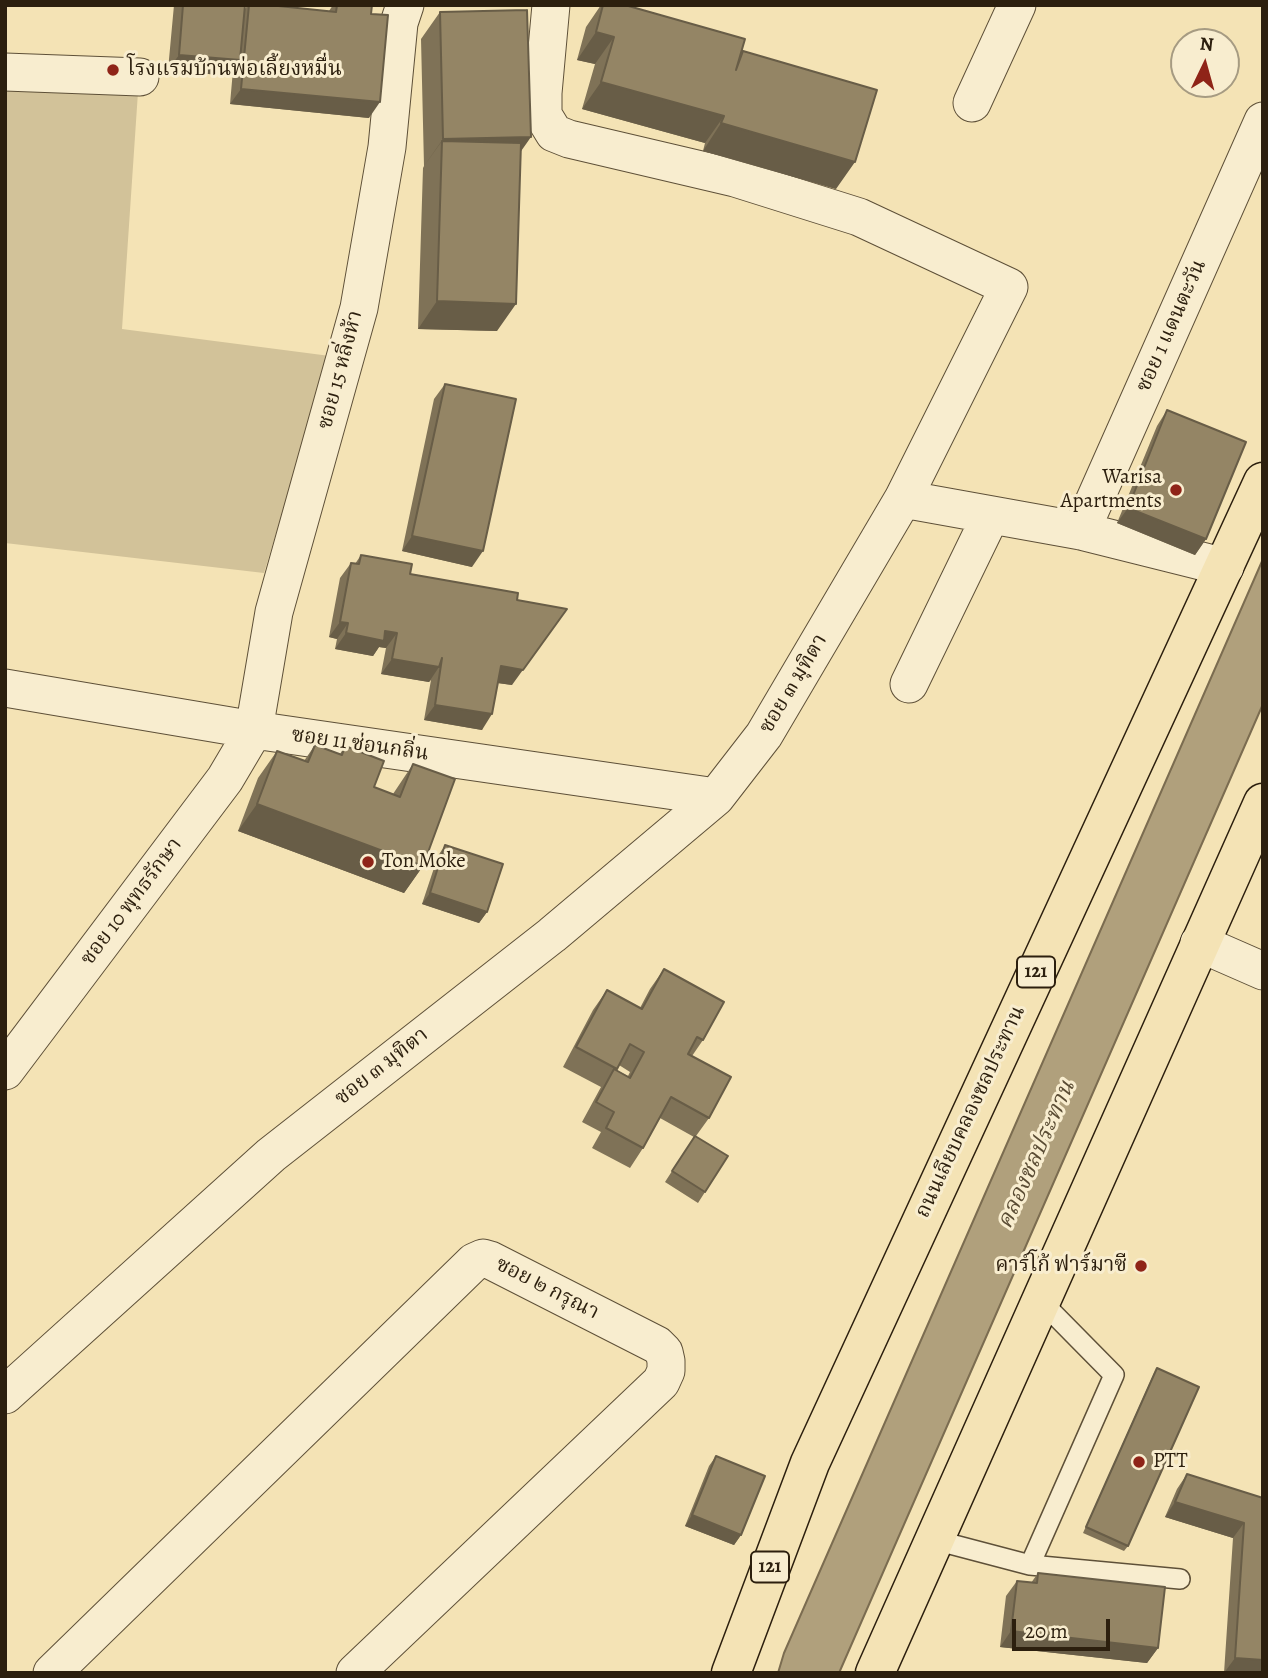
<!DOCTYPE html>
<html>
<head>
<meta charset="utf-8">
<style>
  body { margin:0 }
  #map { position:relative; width:1268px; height:1678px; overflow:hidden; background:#f4e3b5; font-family:Alegreya,serif }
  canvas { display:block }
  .frame { position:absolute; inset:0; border:7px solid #2c1f0e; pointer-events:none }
  .north { position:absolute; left:1170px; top:28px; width:70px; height:70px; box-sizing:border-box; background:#f8edcf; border:2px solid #a69b82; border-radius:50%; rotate:5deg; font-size:19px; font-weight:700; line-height:28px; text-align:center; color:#2c1f0e }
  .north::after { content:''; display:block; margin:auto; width:24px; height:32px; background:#8f2418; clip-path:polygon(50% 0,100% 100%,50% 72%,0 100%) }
  .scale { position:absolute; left:1012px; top:1619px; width:98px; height:32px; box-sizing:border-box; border:4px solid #2c1f0e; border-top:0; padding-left:9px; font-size:21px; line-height:24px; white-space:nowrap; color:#2c1f0e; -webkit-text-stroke:5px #f8edcf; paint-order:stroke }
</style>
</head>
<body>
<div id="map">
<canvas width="1268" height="1678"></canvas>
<div class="frame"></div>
<div class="north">N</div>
<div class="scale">20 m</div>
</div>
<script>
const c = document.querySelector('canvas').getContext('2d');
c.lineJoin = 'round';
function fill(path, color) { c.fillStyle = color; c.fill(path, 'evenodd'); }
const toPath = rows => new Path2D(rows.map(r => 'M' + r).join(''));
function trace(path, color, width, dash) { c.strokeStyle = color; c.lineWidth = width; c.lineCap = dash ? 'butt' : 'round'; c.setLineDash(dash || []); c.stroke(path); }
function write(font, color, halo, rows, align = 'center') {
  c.font = font + ' Alegreya,"Noto Serif Thai",serif'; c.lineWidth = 6; c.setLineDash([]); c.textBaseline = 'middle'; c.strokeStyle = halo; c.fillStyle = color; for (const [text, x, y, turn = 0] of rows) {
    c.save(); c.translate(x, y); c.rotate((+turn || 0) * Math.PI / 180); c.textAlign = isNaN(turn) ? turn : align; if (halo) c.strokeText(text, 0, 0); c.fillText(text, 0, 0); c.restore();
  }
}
fill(toPath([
  [5,86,138,92,122,329,330,356,264,573,5,543]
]), '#d2c299');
const water = toPath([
  [1263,559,1263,704,839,1673,778,1673,784,1653,1263,559]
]);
fill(water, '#b0a07c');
trace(water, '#7b6c50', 2);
const lane = toPath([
  [935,1540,1030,1565,1114,1375,1041,1301],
  [1030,1565,1180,1579]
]);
const street = toPath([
  [5,72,140,77],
  [972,103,1017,5],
  [903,499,1081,531,1225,567],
  [1081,531,1263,121],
  [909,684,991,515],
  [5,688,254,730,716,797],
  [1199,943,1263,971],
  [5,1071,225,779,254,730,274,612,359,308,387,147,399,23,405,5],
  [5,1395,271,1155,552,935,716,797,764,735,903,499,1009,287,859,217,735,178,569,139,554,133,543,115,543,93,551,5],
  [52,1673,474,1262,483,1258,490,1260,657,1345,664,1352,666,1361,666,1371,661,1382,355,1673]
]);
const primary = toPath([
  [731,1673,810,1463,1263,482],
  [875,1673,1263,803]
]);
trace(lane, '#5e5038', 22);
trace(street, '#5e5038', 39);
trace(primary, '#2c1f0e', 41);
trace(lane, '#f8edcf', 19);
trace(street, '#f8edcf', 37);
trace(primary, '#f4e3b5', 38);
fill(toPath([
  [174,5,245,5,244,10,248,5,269,5,329,11,333,5,372,5,369,118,230,104,233,70,229,76,168,70],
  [601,5,625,5,740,55,743,51,836,189,703,151,705,143,582,109,595,64,577,60,586,27],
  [440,12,521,151,497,331,418,329,423,168,424,166,421,39],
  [445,384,472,567,402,551,434,399],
  [1167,410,1206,539,1195,555,1117,523,1157,426],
  [361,555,410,574,517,600,512,685,498,683,482,730,424,720,431,680,429,682,381,674,386,648,379,647,373,656,335,649,337,639,329,637,340,578,351,563,355,564],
  [315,745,340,754,345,746,374,787,393,794,413,764,423,866,404,893,238,831,258,778,277,751,304,761],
  [445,845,487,912,479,923,422,904,438,856],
  [664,969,703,1040,692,1056,709,1118,696,1136,705,1192,698,1203,665,1182,694,1137,660,1118,643,1148,630,1168,592,1148,601,1132,582,1122,601,1087,563,1067,593,1010,607,990,640,1008,650,989],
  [619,1065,630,1072,628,1076,616,1070],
  [1157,1368,1128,1546,1124,1551,1083,1533,1154,1373],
  [716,1456,741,1535,734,1545,685,1526,709,1466],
  [1187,1474,1263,1498,1263,1673,1224,1673,1233,1538,1165,1517,1177,1489],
  [1038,1573,1158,1648,1147,1663,1000,1647,1006,1596,1017,1581,1031,1583]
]), '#7f7257');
fill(toPath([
  [596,32,614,37,595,64,577,60],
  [179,55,240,60,229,76,168,70],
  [601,82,724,116,705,143,582,109],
  [241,89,380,102,369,118,230,104],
  [721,123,855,162,836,189,703,151],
  [531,137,512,164,442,141,424,166,443,139],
  [437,301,516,304,497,331,418,329],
  [1128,508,1206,539,1195,555,1117,523],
  [412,536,483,551,472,567,402,551],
  [567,609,512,685,490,682,501,666],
  [340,622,348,623,337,639,329,637],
  [385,631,397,633,386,648,379,647,373,656,335,649,346,633],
  [392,659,439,667,429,682,381,674],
  [435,705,492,714,482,730,424,720],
  [257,804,423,866,404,893,238,831],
  [430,893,487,912,479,923,422,904],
  [1175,1502,1244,1523,1233,1538,1165,1517],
  [692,1515,741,1535,734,1545,685,1526],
  [1011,1631,1158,1648,1147,1663,1000,1647],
  [1235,1658,1263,1660,1263,1673,1224,1673]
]), '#685d47');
const building = toPath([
  [183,5,245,5,240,60,179,55,183,5],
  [249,5,269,5,336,12,337,5,372,5,371,14,388,15,380,102,241,89,249,5],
  [603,5,625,5,745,39,736,70,743,51,877,90,855,162,721,123,724,116,601,82,614,37,596,32,603,5],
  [527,10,531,137,443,139,440,12,527,10],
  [442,141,521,143,516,304,437,301,442,141],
  [445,384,516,399,483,551,412,536,445,384],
  [1167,410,1246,442,1206,539,1128,508,1167,410],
  [361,555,412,564,410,574,518,593,517,600,567,609,523,670,501,666,492,714,435,705,442,658,439,667,392,659,397,633,385,631,384,641,346,633,348,623,340,622,351,563,359,564,361,555],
  [315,745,342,755,345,746,384,761,374,787,400,797,413,764,455,779,423,866,257,804,277,751,308,762,315,745],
  [445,845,503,864,487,912,430,893,445,845],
  [664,969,724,1002,703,1040,697,1037,688,1054,731,1077,709,1118,671,1097,643,1148,606,1128,614,1112,596,1102,614,1069,630,1078,644,1052,630,1044,617,1069,576,1047,607,990,642,1009,664,969],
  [695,1136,728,1156,705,1192,672,1171,695,1136],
  [1157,1368,1199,1387,1128,1546,1086,1527,1157,1368],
  [716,1456,765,1476,741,1535,692,1515,716,1456],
  [1187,1474,1263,1498,1263,1660,1235,1658,1244,1523,1175,1502,1187,1474],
  [1038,1573,1165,1587,1158,1648,1011,1631,1017,1581,1037,1583,1038,1573]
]);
fill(building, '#948565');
trace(building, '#685d47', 2);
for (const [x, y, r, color] of [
  [113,70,7,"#8f2418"],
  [1176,490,7,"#8f2418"],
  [368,862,7,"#8f2418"],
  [1141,1266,7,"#8f2418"],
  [1139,1462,7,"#8f2418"]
]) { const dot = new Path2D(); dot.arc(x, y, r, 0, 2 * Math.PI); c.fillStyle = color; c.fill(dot); trace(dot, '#f8edcf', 2.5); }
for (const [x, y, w] of [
  [1036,972,38],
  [770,1567,38]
]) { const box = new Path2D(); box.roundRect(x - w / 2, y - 15.5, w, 31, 5); c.fillStyle = '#f8edcf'; c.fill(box); trace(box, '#2c1f0e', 2); }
write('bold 19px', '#2c1f0e', null, [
  ["121",1036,972],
  ["121",770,1567]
]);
write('21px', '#2c1f0e', '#f8edcf', [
  ["โรงแรมบ้านพ่อเลี้ยงหมื่น",127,70],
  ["Warisa",1162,478,"right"],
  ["Apartments",1162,502,"right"],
  ["Ton Moke",382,862],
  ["คาร์โก้ ฟาร์มาซี",1127,1266,"right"],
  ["PTT",1153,1462]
], 'left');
write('21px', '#2c1f0e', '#f8edcf', [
  ["ซอย 1 แดนตะวัน",1172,326,-66],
  ["ซอย 15 หลิ่งห้า",341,370,-75],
  ["ซอย ๓ มุทิตา",794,684,-59],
  ["ซอย 11 ซ่อนกลิ่น",360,745,8],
  ["ซอย 10 พุทธรักษา",132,902,-53],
  ["ซอย ๓ มุทิตา",382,1067,-38],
  ["ถนนเลียบคลองชลประทาน",971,1112,-65],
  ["ซอย ๒ กรุณา",547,1289,27]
]);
write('italic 23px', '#5a4c34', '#f8edcf', [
  ["คลองชลประทาน",1037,1155,-66]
]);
</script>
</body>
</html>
